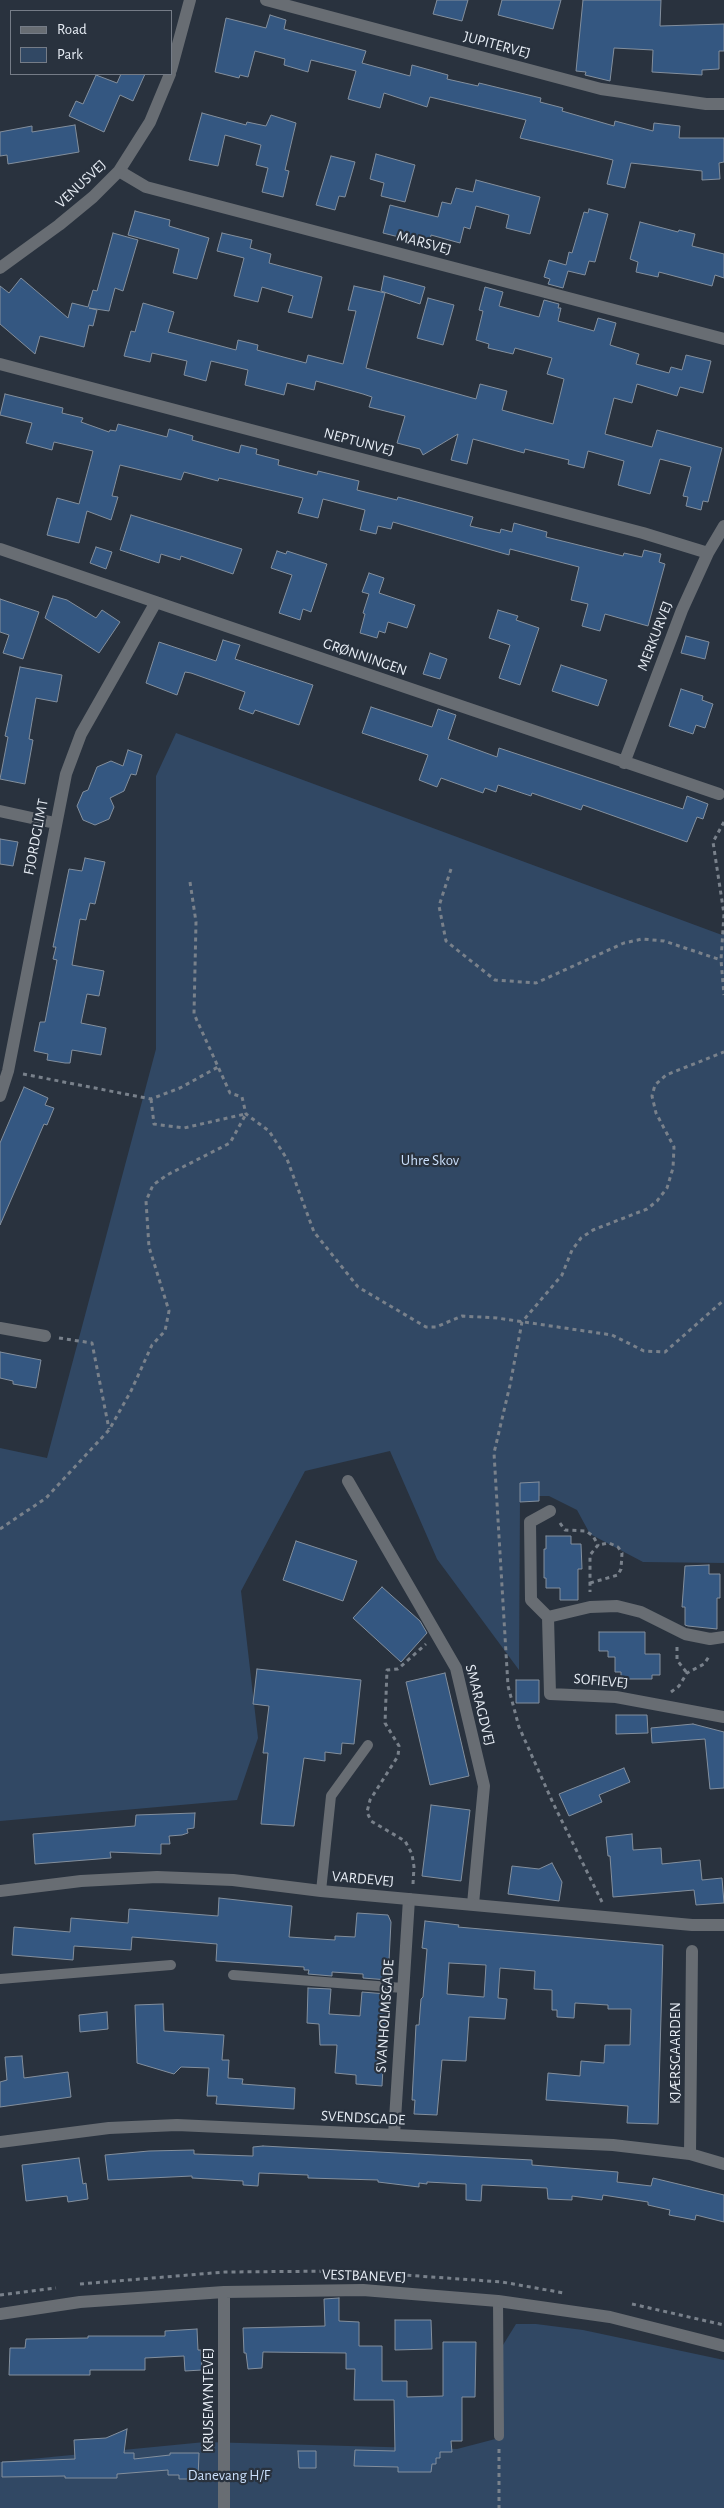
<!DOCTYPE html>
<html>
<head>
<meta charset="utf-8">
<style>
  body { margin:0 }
  #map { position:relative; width:724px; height:2508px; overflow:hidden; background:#29323e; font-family:"Alegreya Sans",sans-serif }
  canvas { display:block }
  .legend { position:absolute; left:10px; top:10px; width:162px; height:65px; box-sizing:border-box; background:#29323e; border:1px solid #757c87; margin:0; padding:6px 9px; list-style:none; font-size:15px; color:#e6ecf4 }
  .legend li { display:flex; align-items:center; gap:10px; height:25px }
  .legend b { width:25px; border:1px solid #757c87 }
</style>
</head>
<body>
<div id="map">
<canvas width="724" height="2508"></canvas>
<ul class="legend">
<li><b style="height:6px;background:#686d73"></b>Road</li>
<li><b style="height:14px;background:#314864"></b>Park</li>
</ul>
</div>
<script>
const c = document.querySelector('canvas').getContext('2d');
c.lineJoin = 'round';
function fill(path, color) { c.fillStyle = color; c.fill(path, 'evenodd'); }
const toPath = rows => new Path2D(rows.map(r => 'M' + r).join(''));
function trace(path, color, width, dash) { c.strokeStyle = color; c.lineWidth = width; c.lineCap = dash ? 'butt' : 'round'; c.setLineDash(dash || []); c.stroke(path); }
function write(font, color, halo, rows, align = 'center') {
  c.font = font + ' "Alegreya Sans",sans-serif'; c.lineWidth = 4.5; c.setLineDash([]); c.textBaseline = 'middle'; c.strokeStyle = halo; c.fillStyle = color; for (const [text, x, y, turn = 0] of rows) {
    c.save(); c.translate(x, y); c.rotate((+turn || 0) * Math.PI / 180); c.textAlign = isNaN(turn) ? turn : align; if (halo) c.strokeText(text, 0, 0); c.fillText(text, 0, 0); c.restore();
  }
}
fill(toPath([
  [176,733,722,935,724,931,724,1563,643,1562,590,1534,577,1510,549,1496,520,1496,519,1670,437,1559,390,1451,305,1471,241,1591,258,1738,237,1800,0,1821,0,1448,47,1458,156,1049,156,776],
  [516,2324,536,2324,583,2330,724,2360,724,2508,0,2508,0,2462,205,2442,457,2449,503,2437,503,2345]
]), '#314864');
const building = toPath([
  [437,0,468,0,462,21,433,14,437,0],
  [502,0,561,0,553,29,498,15,502,0],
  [583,0,661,0,660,26,724,24,724,51,719,51,719,69,702,70,702,75,652,72,653,50,614,48,610,81,585,75,586,72,576,71,583,0],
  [270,15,286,20,284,29,366,51,362,63,410,76,412,65,448,75,447,79,478,86,479,83,541,98,540,102,563,108,562,111,614,126,615,121,653,131,654,123,680,126,679,138,724,138,724,162,719,163,720,179,702,180,702,171,631,163,625,188,607,184,613,160,520,138,526,120,430,97,427,107,384,93,380,108,348,99,356,71,311,60,308,72,284,65,285,59,255,51,248,77,240,75,239,78,215,72,226,18,266,28,270,15],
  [121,74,145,74,133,101,120,95,104,132,69,116,76,101,83,104,96,75,117,83,121,74],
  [202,113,246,125,247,122,266,126,271,115,296,123,285,170,289,171,283,197,262,192,268,168,256,165,261,145,225,135,218,166,189,160,202,113],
  [75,125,79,152,8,164,7,155,0,156,0,132,32,126,32,132,75,125],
  [376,154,415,165,405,202,381,196,384,183,370,179,376,154],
  [331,156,355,162,345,197,339,196,335,210,316,205,331,156],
  [476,180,540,197,530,234,506,228,509,215,476,206,470,229,464,227,460,243,431,235,430,241,404,234,403,238,383,233,390,205,438,217,442,202,451,204,456,188,473,192,476,180],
  [589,209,608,214,595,262,589,261,585,275,568,271,563,288,548,284,550,279,544,277,549,260,566,265,569,252,572,253,584,212,588,213,589,209],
  [135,211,170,220,169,226,209,238,197,279,173,273,179,249,128,235,135,211],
  [640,222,678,232,679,230,695,234,692,246,724,254,724,278,715,275,712,286,659,272,658,277,636,272,638,262,630,259,640,222],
  [113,233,138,240,123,291,115,288,109,311,89,308,97,310,93,326,89,325,84,347,40,336,35,354,0,324,0,286,9,293,21,278,68,318,72,303,88,307,93,290,97,291,113,233],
  [222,233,252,240,250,248,271,254,269,263,322,277,312,318,288,312,293,296,262,287,258,302,234,296,244,258,217,251,222,233],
  [384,276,425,287,420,304,381,291,384,276],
  [354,286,385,293,366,368,476,399,480,384,507,391,502,410,553,424,564,379,547,374,552,358,515,348,513,354,488,348,489,344,476,340,483,311,479,310,485,287,503,292,499,306,539,317,544,300,559,304,558,308,561,308,558,321,594,331,598,318,616,323,610,345,639,354,636,364,669,373,671,367,682,370,686,355,711,361,703,393,680,387,677,396,637,384,632,403,614,398,605,434,652,447,657,430,722,448,708,502,703,501,701,510,686,506,688,497,683,496,691,467,660,459,650,494,618,485,624,461,588,451,584,468,568,464,569,460,525,449,524,453,473,439,467,464,451,460,458,434,423,455,420,449,397,443,405,416,369,407,372,397,363,394,316,381,314,390,287,383,284,395,245,385,248,370,211,361,206,381,184,375,187,361,152,353,150,362,124,356,131,331,135,332,143,303,174,312,168,332,236,350,238,340,258,345,257,350,306,363,308,355,343,364,356,311,348,310,354,286],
  [428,298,454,305,443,345,417,338,428,298],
  [5,394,63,408,62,413,83,418,81,422,109,432,110,430,116,431,118,424,167,437,169,429,193,436,192,440,239,453,241,445,257,449,256,454,279,460,278,465,317,475,318,471,359,481,357,490,397,500,398,497,473,517,470,526,500,533,501,529,512,532,514,523,547,532,546,537,623,556,624,553,642,557,644,550,661,554,659,562,665,564,648,626,605,614,600,631,582,626,588,604,571,600,579,567,510,549,509,555,393,522,391,529,378,526,376,534,360,530,365,510,323,499,318,518,298,513,303,498,219,478,218,481,184,472,181,480,120,465,112,496,118,497,111,520,87,511,79,543,47,535,57,498,79,504,93,451,54,442,52,450,26,443,32,423,0,415,5,394],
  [131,515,242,549,233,574,181,556,180,560,161,554,159,563,120,550,131,515],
  [96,547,112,552,106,569,90,563,96,547],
  [277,551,286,554,287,551,327,564,311,612,303,609,300,620,279,613,292,575,271,568,277,551],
  [369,573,384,578,379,593,415,605,407,628,388,622,385,633,379,631,377,638,360,633,365,614,363,613,369,594,362,592,369,573],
  [53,596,67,600,96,618,102,610,120,622,99,653,45,618,53,596],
  [0,599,39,612,23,659,3,653,9,635,0,632,0,599],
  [498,610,518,616,516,620,539,628,520,685,499,678,510,645,489,638,498,610],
  [686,636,709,642,705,659,681,653,686,636],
  [223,640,240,645,235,659,313,685,299,725,255,710,253,714,239,709,245,692,191,673,185,672,177,695,146,683,159,642,216,661,223,640],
  [430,653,447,659,440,679,423,674,430,653],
  [561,665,607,680,598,706,552,691,561,665],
  [20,667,62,675,57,702,36,698,29,739,33,740,25,784,0,779,8,737,5,736,20,667],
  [681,689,703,696,702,700,713,704,705,728,696,725,693,734,669,726,681,689],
  [371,707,432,727,438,709,456,715,448,739,497,757,499,748,683,809,687,796,708,804,703,819,697,817,687,842,583,805,581,810,532,793,531,796,498,785,496,792,485,788,483,793,441,778,437,787,419,780,428,755,362,733,371,707],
  [128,750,142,755,136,775,131,774,124,791,110,798,114,807,109,819,95,825,83,820,77,806,83,792,88,790,97,767,111,761,123,766,128,750],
  [0,839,18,842,13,866,0,864,0,839],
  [85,858,105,862,95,904,90,903,86,920,80,919,72,965,104,971,99,996,87,994,81,1023,106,1028,101,1055,72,1050,70,1063,65,1063,47,1060,48,1054,34,1051,40,1022,45,1022,57,960,53,959,56,947,53,947,69,869,82,871,85,858],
  [24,1087,48,1098,45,1105,54,1108,47,1125,44,1124,0,1225,0,1143,24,1087],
  [0,1352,41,1360,36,1388,13,1384,13,1381,0,1378,0,1352],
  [539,1482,539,1501,520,1502,520,1483,539,1482],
  [546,1536,571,1536,571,1544,581,1544,582,1569,578,1569,578,1600,560,1600,560,1588,546,1588,546,1578,544,1578,544,1549,546,1549,546,1536],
  [296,1541,357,1561,343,1601,283,1580,296,1541],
  [709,1565,709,1574,720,1574,720,1598,717,1598,717,1629,688,1626,685,1625,685,1607,682,1607,685,1566,709,1565],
  [382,1587,420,1621,427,1633,401,1662,353,1618,382,1587],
  [599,1632,645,1632,645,1654,660,1654,660,1675,652,1675,652,1679,621,1679,621,1672,615,1672,615,1657,608,1657,608,1651,599,1651,599,1632],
  [257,1669,361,1680,354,1744,342,1743,341,1754,325,1752,325,1761,304,1758,294,1826,261,1824,268,1753,263,1753,269,1706,253,1704,257,1669],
  [445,1673,469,1776,430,1785,406,1682,445,1673],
  [516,1680,539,1680,539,1703,516,1703,516,1680],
  [616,1715,647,1715,648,1733,616,1734,616,1715],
  [693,1724,724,1732,724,1788,710,1789,705,1739,652,1743,651,1728,693,1724],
  [624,1768,630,1782,599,1795,602,1802,569,1816,559,1794,624,1768],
  [431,1805,470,1810,461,1881,422,1876,431,1805],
  [195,1813,194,1828,187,1829,188,1833,182,1835,169,1836,170,1844,161,1844,161,1854,110,1852,111,1858,35,1864,33,1834,135,1826,136,1815,195,1813],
  [632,1834,633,1850,661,1848,662,1864,700,1860,702,1880,722,1878,724,1903,696,1905,694,1890,613,1897,610,1856,608,1856,606,1837,632,1834],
  [552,1863,562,1882,559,1901,508,1894,512,1866,539,1869,552,1863],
  [219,1898,292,1906,289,1937,335,1940,335,1936,355,1937,357,1913,388,1915,391,1922,388,1980,363,1978,363,1974,332,1972,332,1976,308,1974,309,1970,304,1970,304,1967,216,1961,217,1944,132,1937,131,1950,74,1946,73,1960,12,1955,14,1927,70,1932,71,1918,128,1923,129,1909,218,1916,219,1898],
  [425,1921,459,1925,458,1927,663,1945,658,2124,627,2123,628,2106,546,2100,548,2073,580,2076,581,2061,604,2063,605,2045,630,2045,631,2009,608,2009,608,2005,575,2003,574,2018,557,2017,557,2010,552,2010,552,1990,534,1989,535,1971,500,1968,498,1998,507,1999,505,2019,469,2017,466,2061,442,2060,437,2115,414,2114,415,2100,412,2100,416,2025,419,2025,421,1999,423,1997,427,1949,422,1948,425,1921],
  [449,1963,486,1965,484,1997,447,1994,449,1963],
  [308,1988,331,1989,329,2014,360,2016,362,1992,387,1994,382,2086,356,2084,356,2075,335,2073,337,2045,320,2045,319,2024,307,2023,308,1988],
  [163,2004,164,2031,224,2035,222,2060,229,2060,228,2078,243,2079,242,2084,295,2088,294,2109,216,2104,217,2096,207,2096,209,2068,181,2067,174,2074,137,2063,135,2005,163,2004],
  [107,2012,108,2029,80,2032,79,2015,107,2012],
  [22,2056,24,2078,68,2072,71,2097,0,2107,0,2082,7,2080,5,2057,22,2056],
  [263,2146,532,2160,532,2165,618,2172,617,2182,651,2186,653,2178,724,2195,724,2222,696,2215,695,2220,669,2215,670,2210,648,2205,648,2202,603,2195,602,2200,572,2196,572,2200,548,2199,547,2188,482,2185,481,2201,466,2200,466,2184,427,2182,427,2184,419,2183,419,2187,378,2182,378,2180,308,2178,308,2175,259,2173,258,2186,243,2185,243,2181,192,2178,192,2176,108,2180,105,2155,149,2151,194,2150,194,2154,253,2156,253,2147,263,2146],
  [79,2158,83,2184,86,2183,88,2199,68,2202,67,2196,26,2201,22,2165,79,2158],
  [339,2298,339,2321,359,2322,359,2346,382,2346,382,2381,407,2381,407,2397,443,2396,443,2342,476,2342,475,2397,462,2397,462,2441,451,2441,452,2452,440,2452,440,2458,436,2458,436,2464,432,2464,431,2472,398,2472,398,2467,354,2466,355,2450,395,2451,394,2400,354,2400,355,2369,346,2369,346,2353,263,2352,262,2368,248,2369,246,2353,244,2353,243,2328,325,2326,324,2299,339,2298],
  [395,2320,431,2320,432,2349,395,2350,395,2320],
  [197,2329,198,2350,201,2350,202,2370,185,2371,184,2356,145,2358,145,2370,90,2370,90,2375,9,2375,10,2348,25,2348,26,2339,88,2338,88,2336,165,2336,165,2331,197,2329],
  [127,2429,124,2453,134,2453,134,2459,170,2455,170,2453,199,2453,198,2479,179,2479,179,2475,168,2475,168,2470,117,2474,117,2478,65,2478,65,2476,2,2477,2,2462,75,2459,74,2440,106,2438,127,2429],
  [298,2451,316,2451,316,2468,299,2468,298,2451]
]);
fill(building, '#345781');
trace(building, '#838f9d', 1);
trace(toPath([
  [724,822,713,842,724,914,721,960,724,995],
  [451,869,439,906,446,941,495,980,536,983,624,943,642,939,664,941,721,960],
  [190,882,196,922,194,1014,230,1093,242,1097,246,1114,269,1131,287,1159,314,1232,358,1287,426,1327,436,1327,462,1316,497,1318,612,1335,644,1351,665,1352,724,1300],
  [23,1074,151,1099,180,1088,218,1067],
  [151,1099,154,1124,184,1128,245,1114],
  [59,1338,92,1343,109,1429],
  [560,1523,565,1530,586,1531,593,1536,598,1545,590,1555,590,1592],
  [0,1529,46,1498,109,1430,131,1391,152,1345,165,1331,169,1311,149,1247,146,1201,153,1185,167,1175,230,1143,246,1114],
  [590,1583,618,1575,621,1569,622,1553,618,1547,609,1543,598,1545],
  [677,1647,677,1660,687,1673],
  [671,1692,679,1686,687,1673,704,1664,710,1655],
  [413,1884,414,1867,412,1854,405,1841,371,1821,367,1812,370,1800,398,1756,399,1746,385,1723,387,1670,398,1669,426,1644],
  [602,1902,553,1803,519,1727,508,1686,494,1453,510,1385,522,1322,562,1275,572,1250,581,1238,593,1230,647,1209,657,1201,667,1188,673,1168,674,1147,656,1113,652,1096,655,1085,666,1075,724,1052],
  [80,2284,225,2272,348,2271,502,2282,564,2293],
  [0,2295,56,2288],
  [632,2304,724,2325],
  [499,2449,499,2508]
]), '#79818b', 3, [4, 4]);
trace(toPath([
  [321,1891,331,1796,368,1745],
  [233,1975,403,1988],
  [0,1979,171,1965],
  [498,2301,499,2436]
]), '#686d73', 10);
trace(toPath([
  [266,0,601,89,706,104,724,104],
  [171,70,190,0],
  [119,171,146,187,724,339],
  [0,268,59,225,93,197,119,171,150,122,170,74],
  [0,364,643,533,708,553],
  [0,549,719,794],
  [624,763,682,610,708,553,724,526],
  [0,811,55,823],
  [0,1096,8,1071,66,774,81,734,156,602],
  [0,1328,45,1336],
  [348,1481,456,1668,484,1786,473,1904],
  [550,1511,530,1522,531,1600,548,1617,550,1694,616,1697,724,1717],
  [548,1617,590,1607,617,1606,641,1612,685,1634,710,1639,724,1637],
  [394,2135,409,1899],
  [0,2142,109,2128,177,2125,613,2145,690,2154,724,2164],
  [690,2154,692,1951],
  [224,2292,224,2508],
  [0,2314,80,2302,224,2292,363,2290,498,2301,610,2317,724,2346]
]), '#686d73', 12);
trace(toPath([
  [0,1891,81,1881,157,1877,233,1880,321,1891,692,1925,724,1925]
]), '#686d73', 12);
write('15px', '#e6ecf4', '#29323e', [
  ["JUPITERVEJ",497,45,15],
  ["VENUSVEJ",81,184,-43],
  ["MARSVEJ",424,243,15],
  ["NEPTUNVEJ",359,442,15],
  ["MERKURVEJ",655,636,-69],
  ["GRØNNINGEN",365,657,19],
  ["FJORDGLIMT",36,837,-79],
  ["SOFIEVEJ",601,1681,5],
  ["SMARAGDVEJ",480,1705,76],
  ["VARDEVEJ",363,1879,5],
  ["SVANHOLMSGADE",385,2016,-86],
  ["KJÆRSGAARDEN",675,2053,-90],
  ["SVENDSGADE",363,2118,3],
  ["VESTBANEVEJ",364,2276,2],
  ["KRUSEMYNTEVEJ",208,2400,-90]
]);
write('15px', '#cadffb', '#29323e', [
  ["Uhre Skov",430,1160],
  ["Danevang H/F",229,2475]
]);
</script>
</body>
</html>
